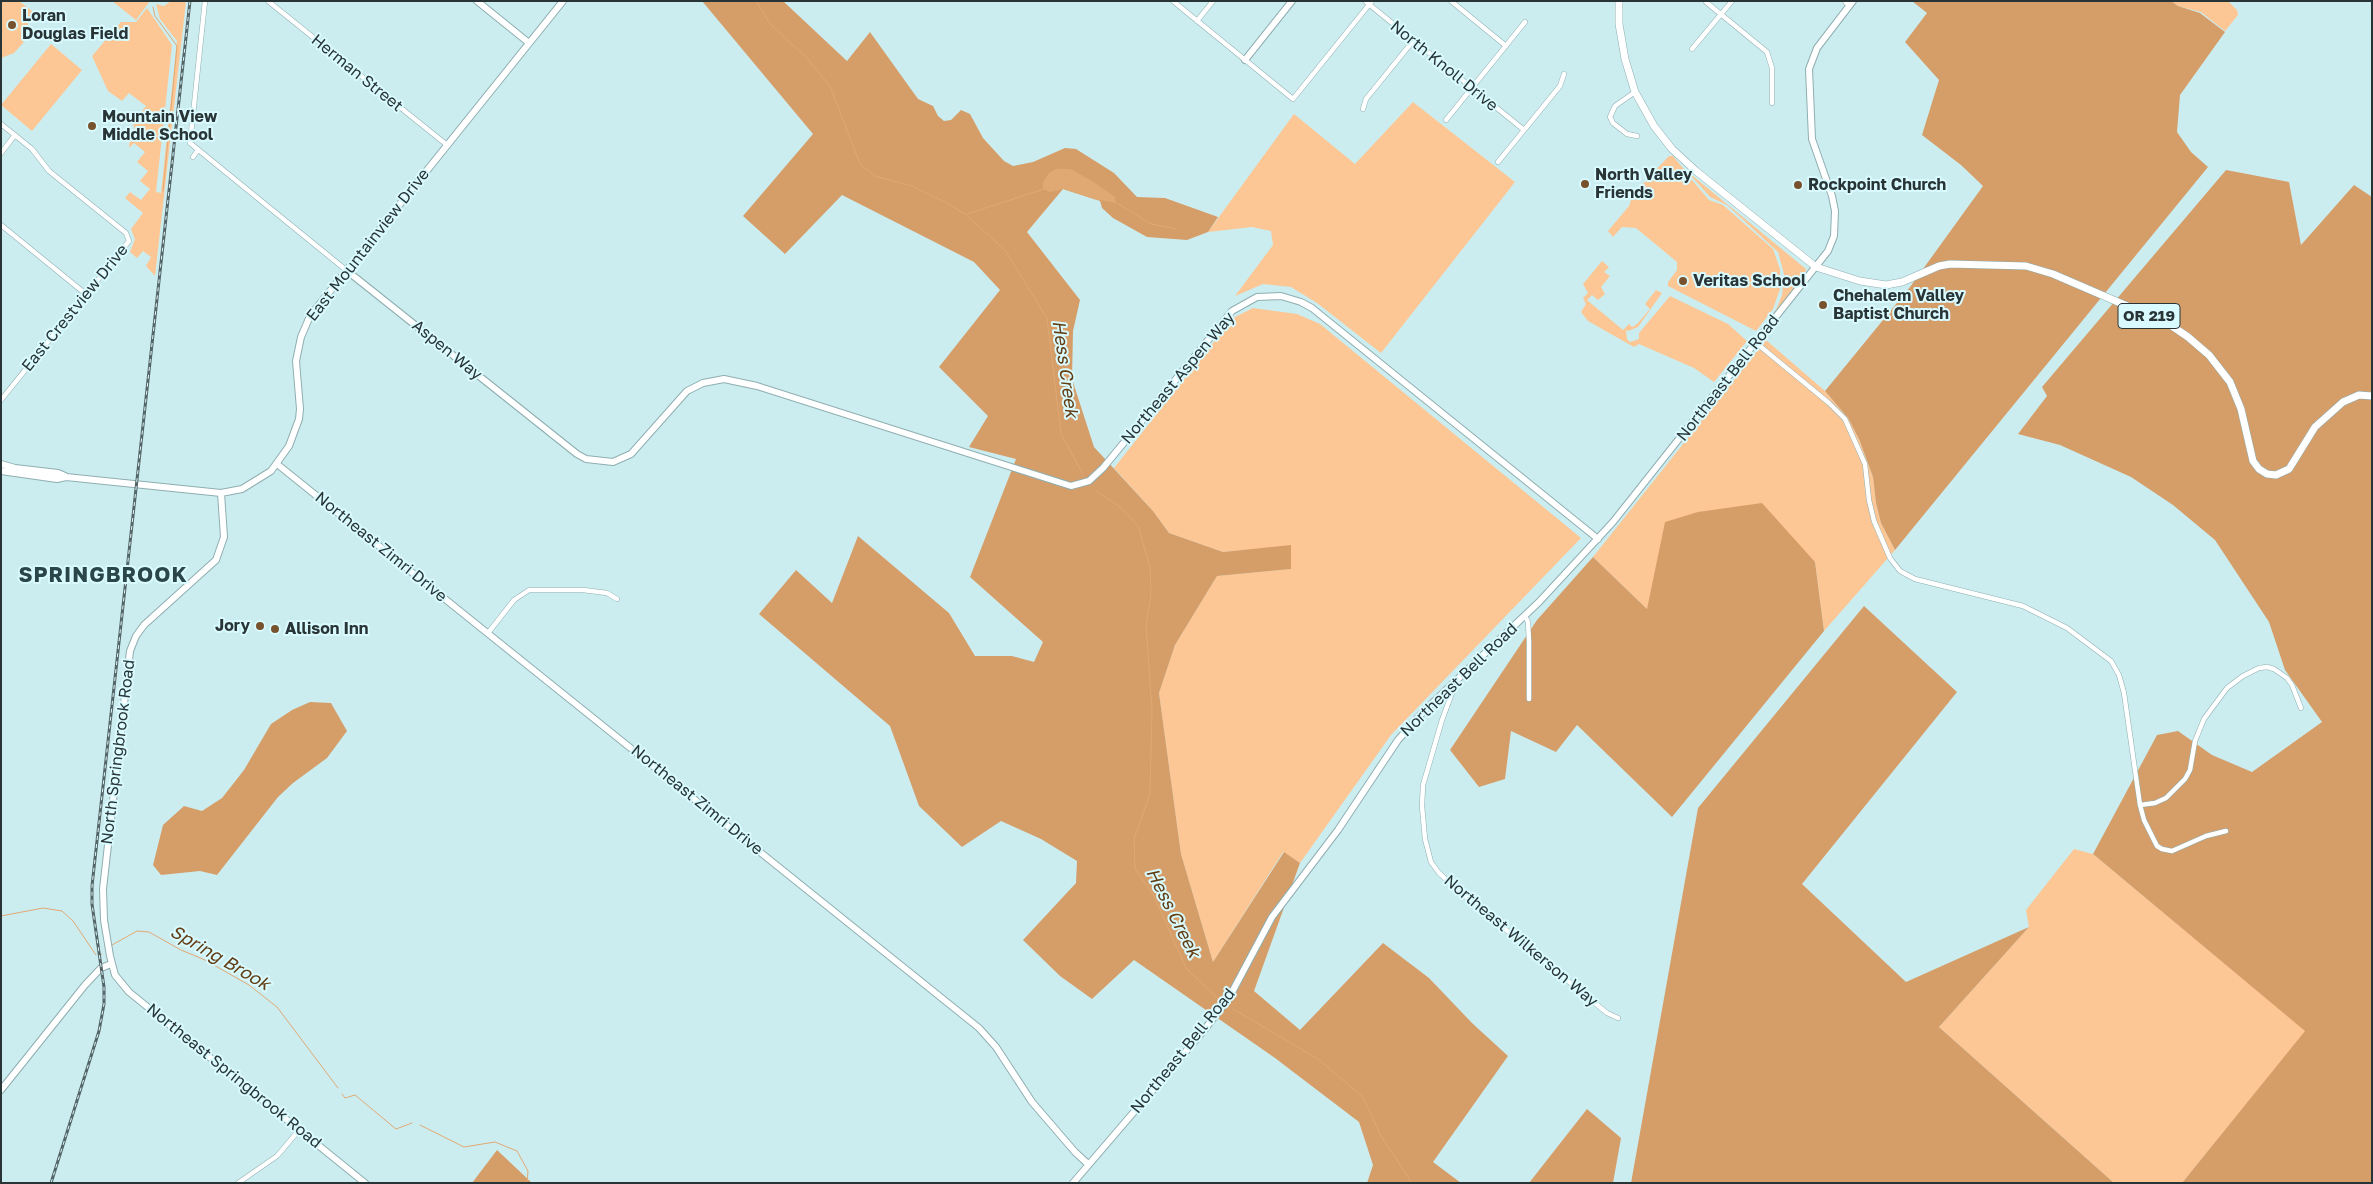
<!DOCTYPE html>
<html>
<head>
<meta charset="utf-8">
<style>
  body { margin:0 }
  #map { position:relative; width:2373px; height:1184px; overflow:hidden; background:#ccedf0; font-family:"Golos Text",sans-serif }
  canvas { display:block }
  .frame { position:absolute; inset:0; border:2px solid #283436; pointer-events:none }
</style>
</head>
<body>
<div id="map">
<canvas width="2373" height="1184"></canvas>
<div class="frame"></div>
</div>
<script>
const c = document.querySelector('canvas').getContext('2d');
c.lineJoin = 'round';
function fill(path, color) { c.fillStyle = color; c.fill(path, 'evenodd'); }
const toPath = rows => new Path2D(rows.map(r => 'M' + r).join(''));
function trace(path, color, width, dash) { c.strokeStyle = color; c.lineWidth = width; c.lineCap = dash ? 'butt' : 'round'; c.setLineDash(dash || []); c.stroke(path); }
function write(font, color, halo, rows, align = 'center') {
  c.font = font + ' "Golos Text",sans-serif'; c.lineWidth = 4; c.setLineDash([]); c.textBaseline = 'middle'; c.strokeStyle = halo; c.fillStyle = color; for (const [text, x, y, turn = 0] of rows) {
    c.save(); c.translate(x, y); c.rotate((+turn || 0) * Math.PI / 180); c.textAlign = isNaN(turn) ? turn : align; if (halo) c.strokeText(text, 0, 0); c.fillText(text, 0, 0); c.restore();
  }
}
fill(toPath([
  [1,1,19,1,41,18,37,23,28,16,28,30,23,43,14,53,1,58],
  [112,1,150,1,136,20],
  [171,1,186,1,155,276,146,266,151,257,143,251,137,258,130,252,135,239,131,229,143,213,125,198,130,192,141,200,150,189,140,181,148,171,137,162,145,152,134,143,129,148,130,137,135,131,132,117,135,114,138,116,146,106,129,93,122,101,108,91,92,56,121,22,136,22,147,8,172,45,156,192,161,193,177,41,160,19,156,4,164,6],
  [2171,1,2228,1,2237,10,2238,15,2225,31,2201,12,2178,6],
  [51,44,82,70,32,131,1,105],
  [1413,102,1515,182,1381,353,1317,303,1291,287,1263,284,1235,296,1273,245,1271,231,1252,227,1208,232,1294,114,1355,164],
  [1669,156,1673,156,1682,167,1806,269,1805,275,1759,333,1776,310,1782,295,1784,274,1778,252,1727,205,1710,197,1693,178,1651,175],
  [1649,179,1692,180,1709,200,1723,205,1773,249,1780,269,1780,289,1773,309,1756,331,1668,286,1668,282,1677,270,1677,262,1636,228,1622,227,1613,237,1608,231,1629,206,1634,191],
  [1602,261,1609,267,1604,272,1610,276,1601,287,1605,294,1598,300,1592,295,1587,300,1623,330,1629,324,1632,327,1637,324,1650,309,1645,304,1656,290,1662,293,1638,327,1628,331,1626,330,1627,339,1630,342,1639,339,1639,333,1670,296,1728,324,1747,341,1714,382,1694,368,1639,344,1634,347,1588,321,1581,312,1586,304,1583,298,1588,293,1583,284],
  [1253,308,1297,314,1320,324,1581,538,1391,735,1300,863,1283,852,1213,962,1181,854,1159,693,1175,645,1217,576,1290,569,1291,546,1223,552,1169,533,1153,511,1114,468,1225,328,1235,317],
  [1766,340,1825,391,1848,418,1859,439,1873,477,1876,503,1881,523,1895,550,1824,631,1815,562,1647,609,1593,557],
  [2074,849,2093,854,2306,1031,2182,1183,2114,1183,1939,1027,2029,927,2026,910]
]), '#fcc795');
fill(toPath([
  [702,1,783,1,847,61,870,32,918,99,933,106,938,116,944,121,951,120,961,110,970,114,983,138,1004,161,1013,166,1033,162,1065,148,1076,149,1114,173,1137,197,1165,198,1218,217,1208,232,1187,240,1147,237,1113,218,1102,208,1100,201,1063,189,1027,232,1080,300,1073,331,1072,379,1094,447,1153,511,1169,533,1223,552,1291,545,1291,569,1217,576,1175,645,1159,693,1181,854,1213,962,1284,852,1300,863,1254,991,1300,1030,1383,943,1429,978,1472,1023,1508,1056,1433,1162,1461,1183,1367,1183,1373,1165,1359,1122,1275,1058,1134,960,1092,999,1060,976,1023,940,1076,883,1077,861,1041,839,1001,821,962,847,919,806,890,726,759,614,796,570,832,603,858,536,949,613,975,656,1012,656,1034,662,1043,642,970,577,1016,459,969,447,988,416,939,367,1000,290,974,262,842,195,785,254,743,216,813,134],
  [1912,1,2171,1,2178,6,2200,13,2225,32,2180,95,2177,132,2191,152,2208,167,1895,550,1881,523,1876,503,1873,477,1859,439,1848,418,1825,391,1910,287,1983,186,1961,165,1922,135,1939,80,1905,42,1927,13],
  [2226,170,2289,182,2301,245,2354,185,2372,197,2372,1183,2182,1183,2305,1031,2093,854,2157,735,2178,731,2212,755,2252,772,2322,722,2285,670,2269,622,2215,540,2173,505,2131,477,2060,445,2018,434,2047,396,2042,387],
  [1762,503,1815,562,1824,631,1672,817,1577,725,1556,752,1511,731,1505,779,1479,787,1450,750,1537,620,1593,557,1647,609,1665,522,1698,512],
  [1864,606,1957,692,1802,884,1906,982,2029,927,1939,1027,2114,1183,1631,1183,1698,808],
  [310,702,331,703,347,731,327,758,293,783,278,797,217,875,200,871,161,875,153,865,163,825,184,806,202,811,222,798,244,770,271,724,292,710],
  [1587,1109,1621,1138,1613,1183,1529,1183],
  [497,1150,532,1183,472,1183]
]), '#d59e69');
fill(toPath([
  [1056,169,1070,169,1092,181,1115,197,1116,203,1094,199,1063,189,1050,192,1043,189,1043,182,1049,173]
]), '#e0a973');
trace(toPath([
  [756,1,771,25,806,57,830,86,860,164,875,176,912,186,949,204,966,215,1005,250,1047,318,1061,434,1083,474],
  [153,7,155,16,177,46,163,191],
  [1117,203,1151,224,1177,229],
  [967,214,1044,189],
  [1095,490,1120,507,1138,526,1150,567,1151,594,1146,626,1152,710,1150,794,1134,839,1135,869,1154,896,1186,968,1219,1000],
  [1,916,43,908,62,911,73,921,96,955],
  [112,945,137,931,149,932,181,950,205,960,249,985,277,1007,338,1088],
  [100,955,102,954],
  [1233,1009,1318,1059,1363,1097,1381,1136,1412,1183],
  [342,1094,345,1098,355,1095,396,1129,412,1123],
  [420,1125,464,1147,495,1142,517,1151,528,1171,527,1183]
]), '#e0a973', 1);
const street = toPath([
  [205,1,190,143,346,270],
  [268,1,447,145],
  [1173,1,1293,99,1372,1],
  [1365,1,1524,130],
  [1451,1,1506,46],
  [1845,1,1846,3],
  [1706,2,1767,52,1772,68,1772,103],
  [1197,21,1213,1],
  [1692,49,1732,1],
  [1635,92,1615,106,1610,117,1613,123,1627,134,1637,136],
  [1363,109,1366,99,1413,41],
  [1446,120,1525,22],
  [1,124,32,149,49,171,126,233,129,241,1,400],
  [1,153,15,135],
  [193,157,198,150],
  [1498,162,1560,86,1564,74],
  [1,225,87,295],
  [1755,342,1829,403,1845,419,1865,464,1869,500,1874,521,1890,558,1900,571,1915,579,2023,606,2067,628,2111,661,2119,675,2124,693,2140,805,2144,820,2157,846,2162,849,2172,851,2206,836,2226,831],
  [1525,616,1528,622,1529,641,1529,699],
  [488,633,514,600,529,590,583,590,607,593,617,599],
  [1451,684,1452,693,1442,720,1423,785,1422,806,1425,839,1431,862,1439,873,1460,892,1607,1013,1618,1018],
  [2140,805,2155,803,2166,798,2185,779,2190,770,2195,741,2204,719,2227,688,2243,676,2259,668,2267,667,2274,669,2287,678,2292,685,2301,708],
  [238,1183,277,1156,300,1129]
]);
const secondary = toPath([
  [477,1,529,43],
  [1245,60,1292,1],
  [346,270,577,454,586,459,613,462,631,454,687,391,703,383,724,379,757,386,1071,486,1089,481,1103,468,1232,311,1257,297,1281,296,1301,302,1312,308,1598,539],
  [1,464,15,468,58,473,65,476],
  [277,464,979,1028,996,1047,1032,1102,1075,1152,1088,1164],
  [1,471,57,479,66,477,221,493,242,489,271,471,289,446,299,419,300,409,296,361,301,337,310,316,563,1],
  [221,493,224,537,216,560,144,625,136,636,130,651,103,889,104,920,110,956,115,975,129,992,365,1183],
  [1,1090,85,985,101,968,111,964],
  [1073,1183,1205,1029,1230,996,1272,917,1338,830,1398,740,1422,713,1539,602,1613,522,1828,251,1834,236,1835,211,1832,196,1812,139,1809,69,1817,48,1853,1]
]);
const primary = toPath([
  [1619,1,1619,24,1625,59,1635,92,1654,126,1672,149,1696,171,1816,267,1860,281,1886,285,1902,282,1939,266,1950,264,2026,266,2053,274,2169,324,2188,337,2209,355,2230,382,2241,409,2253,461,2259,469,2267,474,2276,475,2289,469,2315,427,2343,402,2359,395,2372,396]
]);
trace(street, '#8faeb1', 5.5);
trace(secondary, '#8faeb1', 8);
trace(primary, '#8faeb1', 8);
trace(street, '#fff', 4.5);
trace(secondary, '#fff', 6);
trace(primary, '#fff', 7);
const rail = toPath([
  [51,1183,99,1031,104,1004,104,987,92,904,92,886,190,1]
]);
trace(rail, '#546568', 3);
trace(rail, '#d9fafe', 1, [4]);
for (const [x, y, r, color] of [
  [12,25,5,"#77522d"],
  [92,126,5,"#77522d"],
  [1585,184,5,"#77522d"],
  [1798,185,5,"#77522d"],
  [1683,281,5,"#77522d"],
  [1823,305,5,"#77522d"],
  [260,626,5,"#77522d"],
  [275,629,5,"#77522d"]
]) { const dot = new Path2D(); dot.arc(x, y, r, 0, 2 * Math.PI); c.fillStyle = color; c.fill(dot); trace(dot, '#d9fafe', 2); }
for (const [x, y, w] of [
  [2149,316,62]
]) { const box = new Path2D(); box.roundRect(x - w / 2, y - 12.5, w, 25, 4); c.fillStyle = '#d9fafe'; c.fill(box); trace(box, '#283436', 1); }
write('bold 15px', '#283436', null, [
  ["OR 219",2149,316]
]);
write('bold 16px', '#283436', '#d9fafe', [
  ["Loran",22,16],
  ["Douglas Field",22,34],
  ["Mountain View",102,117],
  ["Middle School",102,135],
  ["North Valley",1595,175],
  ["Friends",1595,193],
  ["Rockpoint Church",1808,185],
  ["Veritas School",1693,281],
  ["Chehalem Valley",1833,296],
  ["Baptist Church",1833,314],
  ["Jory",250,626,"right"],
  ["Allison Inn",285,629]
], 'left');
write('16px', '#283436', '#d9fafe', [
  ["North Knoll Drive",1444,66,39],
  ["Herman Street",357,73,39],
  ["East Mountainview Drive",368,245,-52],
  ["East Crestview Drive",75,308,-51],
  ["Aspen Way",447,350,39],
  ["Northeast Aspen Way",1178,378,-50],
  ["Northeast Bell Road",1728,378,-52],
  ["Northeast Zimri Drive",381,547,39],
  ["Northeast Bell Road",1459,680,-44],
  ["North Springbrook Road",118,752,-83],
  ["Northeast Zimri Drive",697,800,39],
  ["Northeast Wilkerson Way",1521,941,40],
  ["Northeast Bell Road",1183,1051,-51],
  ["Northeast Springbrook Road",234,1076,39]
]);
write('italic 18px', '#623d14', '#d9fafe', [
  ["Hess Creek",1065,369,82],
  ["Hess Creek",1173,913,63],
  ["Spring Brook",220,958,30]
]);
c.letterSpacing = '1px';
write('bold 21px', '#2a4649', '#d9fafe', [
  ["SPRINGBROOK",103,575]
]);
c.letterSpacing = '0px';
</script>
</body>
</html>
